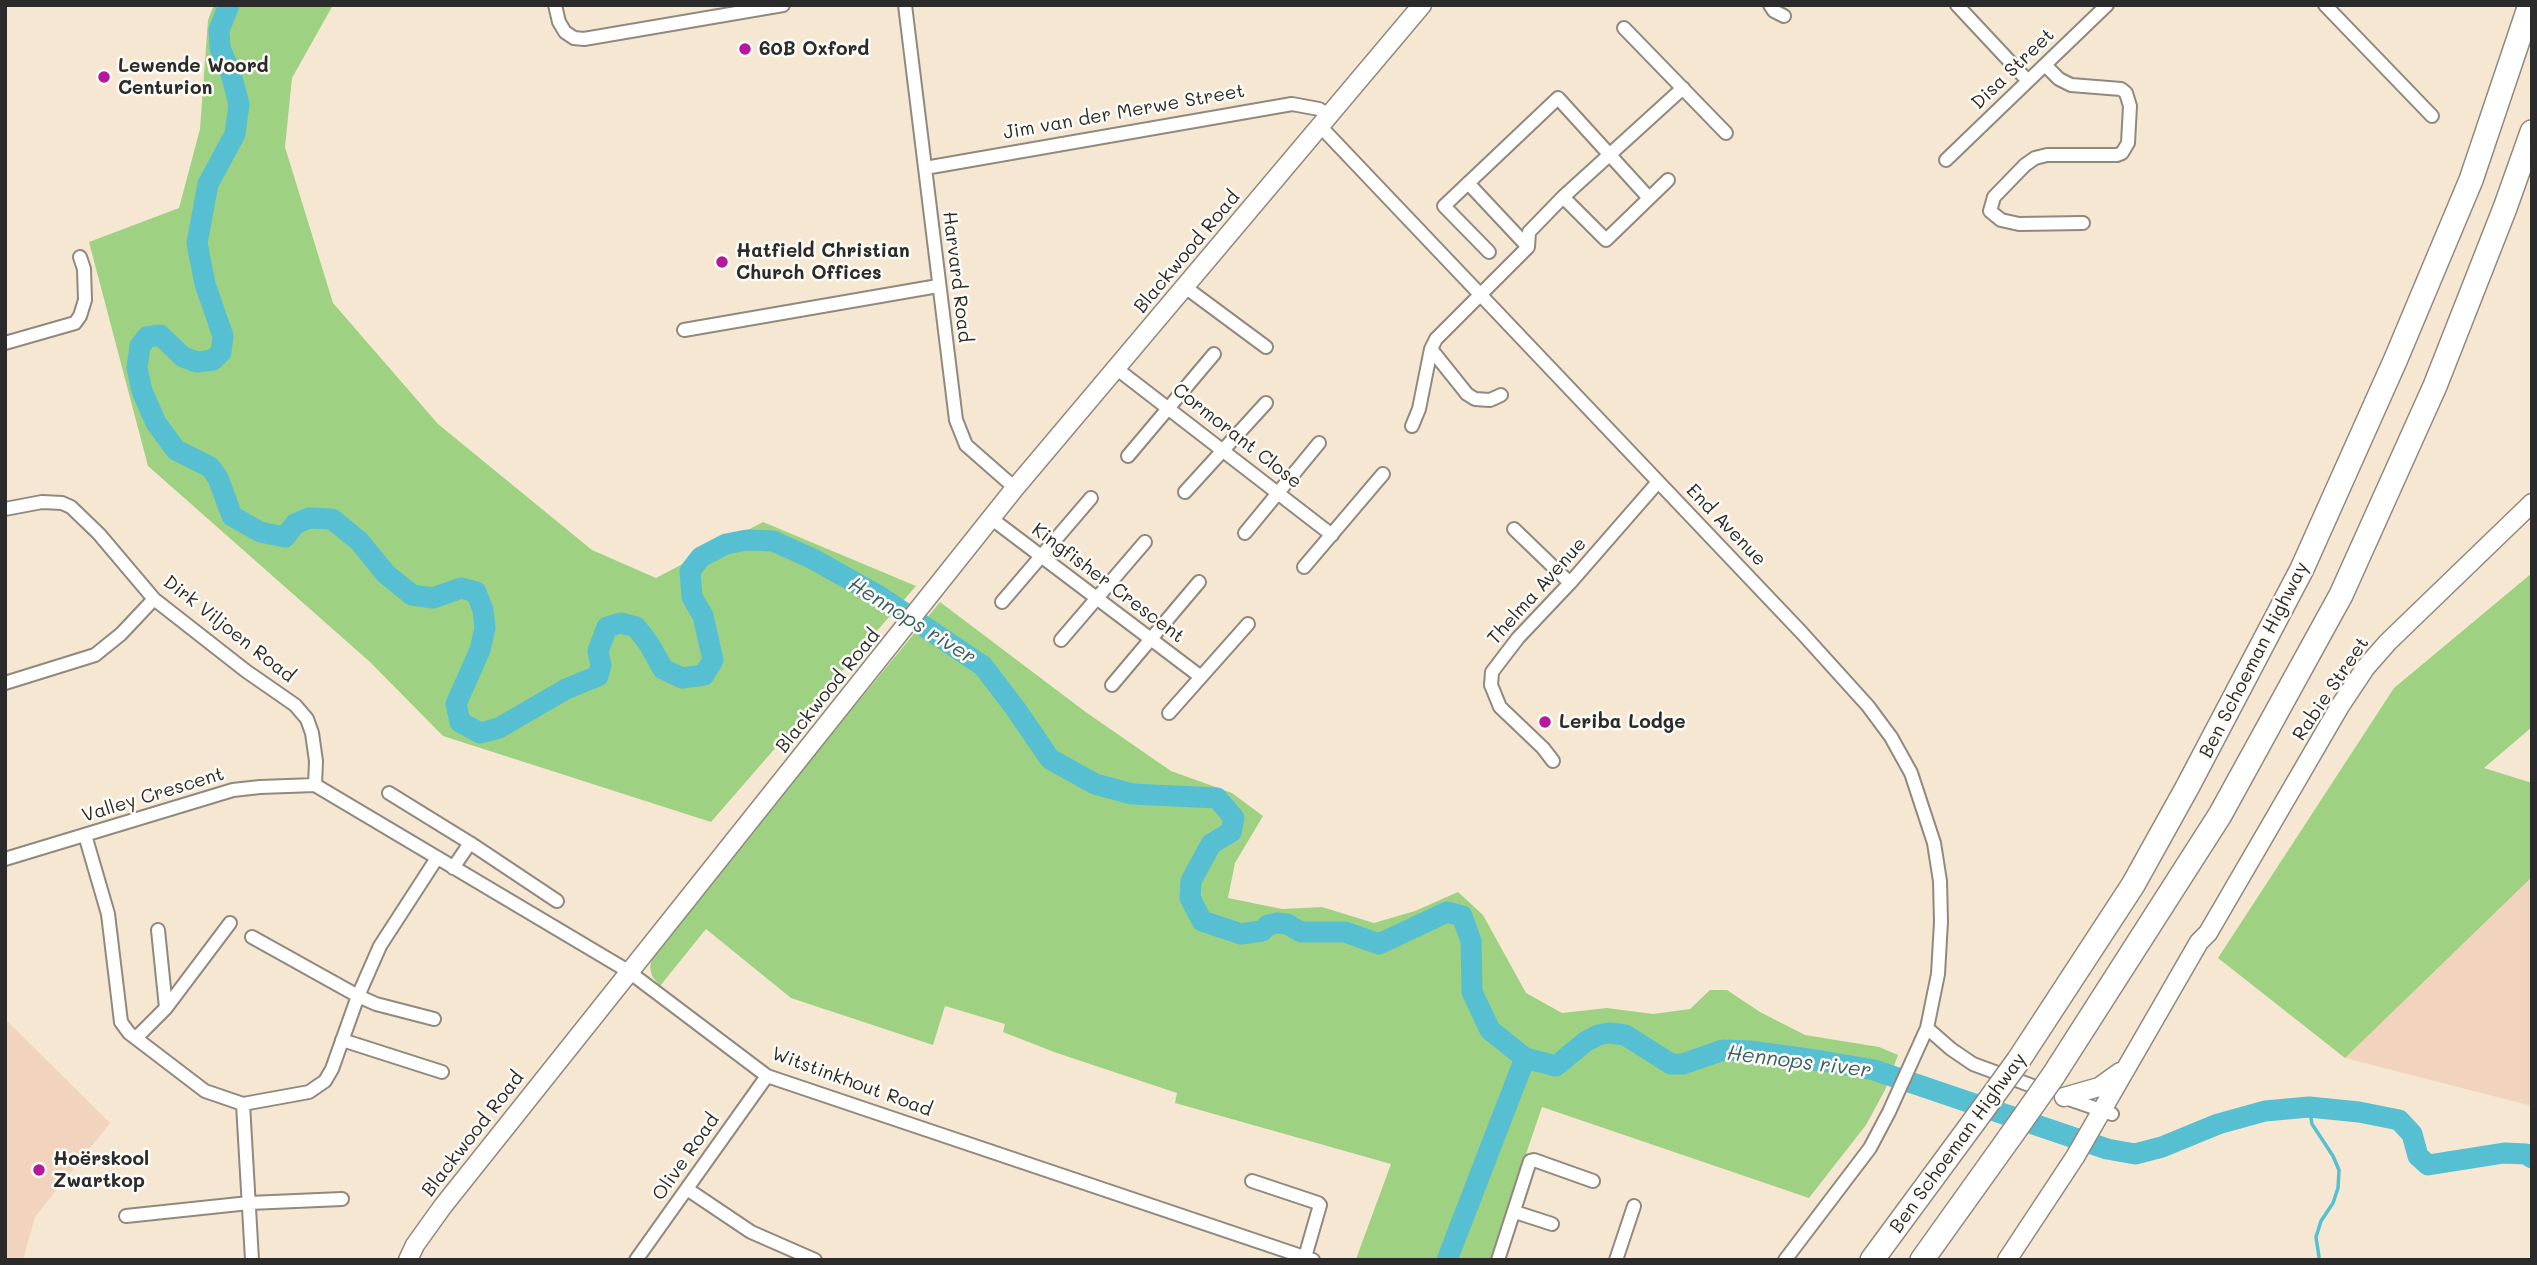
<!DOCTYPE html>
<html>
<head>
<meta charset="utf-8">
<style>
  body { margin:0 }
  #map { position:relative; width:2537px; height:1265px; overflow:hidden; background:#f6e7d2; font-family:Mali,sans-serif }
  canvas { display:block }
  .frame { position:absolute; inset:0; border:7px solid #2b2b2b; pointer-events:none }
</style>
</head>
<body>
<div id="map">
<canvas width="2537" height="1265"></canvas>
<div class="frame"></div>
</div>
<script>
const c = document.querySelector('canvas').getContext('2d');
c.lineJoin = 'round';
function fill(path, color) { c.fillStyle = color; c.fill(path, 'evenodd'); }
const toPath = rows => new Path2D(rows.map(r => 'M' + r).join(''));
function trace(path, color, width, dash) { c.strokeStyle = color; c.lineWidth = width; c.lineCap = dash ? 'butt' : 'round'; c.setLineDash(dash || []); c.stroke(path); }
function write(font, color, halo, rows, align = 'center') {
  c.font = font + ' Mali,sans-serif'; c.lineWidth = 5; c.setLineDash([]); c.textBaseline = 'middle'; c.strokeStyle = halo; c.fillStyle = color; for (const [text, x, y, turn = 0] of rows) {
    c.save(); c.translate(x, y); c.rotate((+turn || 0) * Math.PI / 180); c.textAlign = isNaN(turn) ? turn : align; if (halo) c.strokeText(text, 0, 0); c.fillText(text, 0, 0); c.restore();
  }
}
fill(toPath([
  [2532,877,2532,1106,2345,1058],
  [5,1019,110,1123,35,1217,23,1260,5,1260]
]), '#f2d4be');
fill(toPath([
  [214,5,333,5,292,78,285,147,333,303,438,424,592,550,656,578,763,522,916,586,711,822,443,736,370,662,148,466,89,242,179,208,200,129,208,20],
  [2532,573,2532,727,2484,768,2532,783,2532,877,2345,1058,2218,958,2394,688],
  [940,602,1087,713,1171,771,1232,793,1263,816,1235,863,1228,898,1282,909,1322,907,1374,923,1415,911,1458,892,1483,915,1526,993,1562,1013,1607,1008,1653,1014,1690,1009,1710,990,1727,990,1760,1012,1805,1035,1879,1047,1898,1055,1885,1090,1866,1125,1809,1198,1542,1107,1490,1260,1358,1260,1356,1259,1391,1164,1175,1103,1177,1093,1054,1052,1003,1032,1005,1024,945,1006,933,1045,791,998,706,929,660,986,652,976,650,967,652,958,686,911]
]), '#9ed282');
trace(toPath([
  [2309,1107,2312,1124,2333,1156,2339,1170,2338,1188,2333,1203,2321,1221,2316,1237,2319,1257]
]), '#56bfd2', 3.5);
trace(toPath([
  [229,5,219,30,220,48,231,74,239,104,235,134,208,184,197,243,205,284,223,336,221,352,213,360,197,362,183,357,160,335,147,337,140,346,137,368,142,391,156,423,176,450,210,467,218,478,232,516,260,532,285,537,295,524,309,518,332,519,359,541,386,574,412,595,433,598,461,588,476,592,483,610,485,628,480,650,456,704,460,722,480,733,499,728,566,689,598,676,601,665,598,651,607,627,621,623,636,627,649,644,663,669,682,678,704,675,713,660,703,616,692,597,690,571,701,557,726,544,747,540,773,541,813,559,879,596,983,666,1015,708,1050,759,1095,784,1132,794,1217,798,1234,818,1231,832,1211,844,1191,881,1190,898,1202,921,1241,934,1262,931,1268,925,1277,923,1287,924,1301,932,1345,932,1379,944,1447,912,1462,916,1471,941,1472,992,1490,1030,1525,1058,1556,1066,1585,1042,1598,1035,1609,1033,1625,1035,1671,1064,1683,1064,1723,1050,1750,1051,1822,1061,1874,1070,2107,1149,2135,1154,2162,1147,2218,1124,2265,1111,2309,1107,2359,1112,2399,1120,2412,1134,2418,1156,2428,1165,2504,1153,2526,1154,2532,1158],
  [1447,1260,1525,1058]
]), '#56bfd2', 21);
const street = toPath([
  [555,5,559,22,565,32,574,38,584,39,783,5],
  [905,5,956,420,966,445,1015,488],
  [1770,5,1774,11,1784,16],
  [1957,5,2028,81],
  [2325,5,2432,116],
  [1624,28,1726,133],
  [2045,65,2059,79,2071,85,2121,89,2126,93,2130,106,2128,143,2122,153,2117,155,2047,155,2035,158,2025,165,1994,197,1990,211,2001,220,2019,224,2083,223],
  [1320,126,1802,633,1868,706,1891,737,1911,773,1934,843,1940,881,1941,922,1938,974,1927,1028,1889,1112,1870,1148,1785,1260],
  [1946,160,2107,5],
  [925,168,1292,104,1319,109,1329,115],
  [1468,183,1528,247],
  [1563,197,1606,240,1668,180],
  [1489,252,1444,206,1558,98,1649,198],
  [1185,287,1266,347],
  [684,330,938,286],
  [5,343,75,323,80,316,85,300,84,269,80,257],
  [1431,349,1467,394,1475,399,1490,400,1501,395],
  [1117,369,1332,535],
  [1412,426,1419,409,1431,349,1436,339,1528,247,1529,232,1563,197,1683,88],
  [1128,456,1214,354],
  [1185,492,1266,403],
  [5,509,42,502,62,503,71,507,99,534,154,599,246,671,295,705,307,719,312,733,316,761,315,785],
  [992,519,1201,677],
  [1514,529,1570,583],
  [1245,533,1319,443],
  [1304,567,1383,474],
  [1002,602,1091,498],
  [1061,640,1145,542],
  [5,683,95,655,121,634,154,599],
  [1112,685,1199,582],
  [1169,713,1248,624],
  [1553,761,1543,748,1500,707,1491,685,1492,672,1518,638,1570,583,1658,482],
  [315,785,628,971,767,1076,1313,1260],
  [389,793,470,843,453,868],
  [85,835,108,914,121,1022,129,1033,205,1091,243,1104,309,1092,325,1081,332,1069,358,996,380,946,437,858],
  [470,843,557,901],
  [5,859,233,790,260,787,315,785],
  [158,930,166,1008],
  [252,937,358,996,376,1004,434,1019],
  [1927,1028,1951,1049,1973,1064,2046,1091],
  [136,1038,166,1008,230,923],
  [342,1040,442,1072],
  [2063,1097,2112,1114],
  [243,1104,252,1260],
  [1252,1181,1318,1203,1320,1205,1305,1257],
  [687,1189,751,1232,815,1260],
  [1515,1212,1552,1224],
  [126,1216,249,1203,342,1199],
  [636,1260,767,1076],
  [1498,1260,1530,1161,1534,1160,1593,1181],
  [1616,1260,1634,1206]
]);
const secondary = toPath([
  [2064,1097,2099,1087,2120,1072],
  [408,1260,415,1245,443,1206,1015,488,1422,5],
  [2007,1260,2075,1157,2199,942,2208,933,2340,706,2366,667,2388,642,2532,503]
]);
const highway = toPath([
  [2018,1061,2133,885,2188,786,2302,569,2395,361,2471,180,2530,5],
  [2053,1076,2220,815,2341,595,2435,386,2505,208,2532,132],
  [1872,1260,1973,1123],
  [1922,1260,2010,1137]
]);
trace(street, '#90897e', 16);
trace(secondary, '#90897e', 21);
trace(highway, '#90897e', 26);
trace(street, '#fff', 12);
trace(secondary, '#fff', 18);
trace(highway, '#fff', 23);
const highwayBridge = toPath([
  [1973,1123,2018,1061],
  [2010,1137,2053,1076]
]);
trace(highwayBridge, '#90897e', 26, []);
trace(highwayBridge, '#fff', 23);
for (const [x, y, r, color] of [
  [745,49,7,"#b5179e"],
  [104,77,7,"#b5179e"],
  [722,262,7,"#b5179e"],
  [1545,722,7,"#b5179e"],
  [39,1170,7,"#b5179e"]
]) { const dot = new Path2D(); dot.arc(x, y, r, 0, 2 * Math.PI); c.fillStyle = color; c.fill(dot); trace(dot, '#fdfcf7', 2.5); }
write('bold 19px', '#2b2b2b', '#fdfcf7', [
  ["60B Oxford",759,49],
  ["Lewende Woord",118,66],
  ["Centurion",118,88],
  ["Hatfield Christian",736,251],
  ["Church Offices",736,273],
  ["Leriba Lodge",1559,722],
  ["Hoërskool",53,1159],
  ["Zwartkop",53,1181]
], 'left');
write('19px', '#2b2b2b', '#fdfcf7', [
  ["Disa Street",2013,69,-44],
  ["Jim van der Merwe Street",1124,112,-10],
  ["Blackwood Road",1187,252,-50],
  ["Harvard Road",957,277,83],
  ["Cormorant Close",1237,436,38],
  ["End Avenue",1726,525,46],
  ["Kingfisher Crescent",1108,583,37],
  ["Thelma Avenue",1537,591,-48],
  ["Dirk Viljoen Road",229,629,38],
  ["Ben Schoeman Highway",2254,660,-63],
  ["Rabie Street",2331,689,-56],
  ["Blackwood Road",828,691,-51],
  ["Valley Crescent",153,795,-17],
  ["Witstinkhout Road",852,1082,20],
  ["Blackwood Road",473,1134,-52],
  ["Ben Schoeman Highway",1958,1143,-54],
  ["Olive Road",686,1157,-55]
]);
write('italic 21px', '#3a5f65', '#fdfcf7', [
  ["Hennops river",912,621,32],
  ["Hennops river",1799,1062,7]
]);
</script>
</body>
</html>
